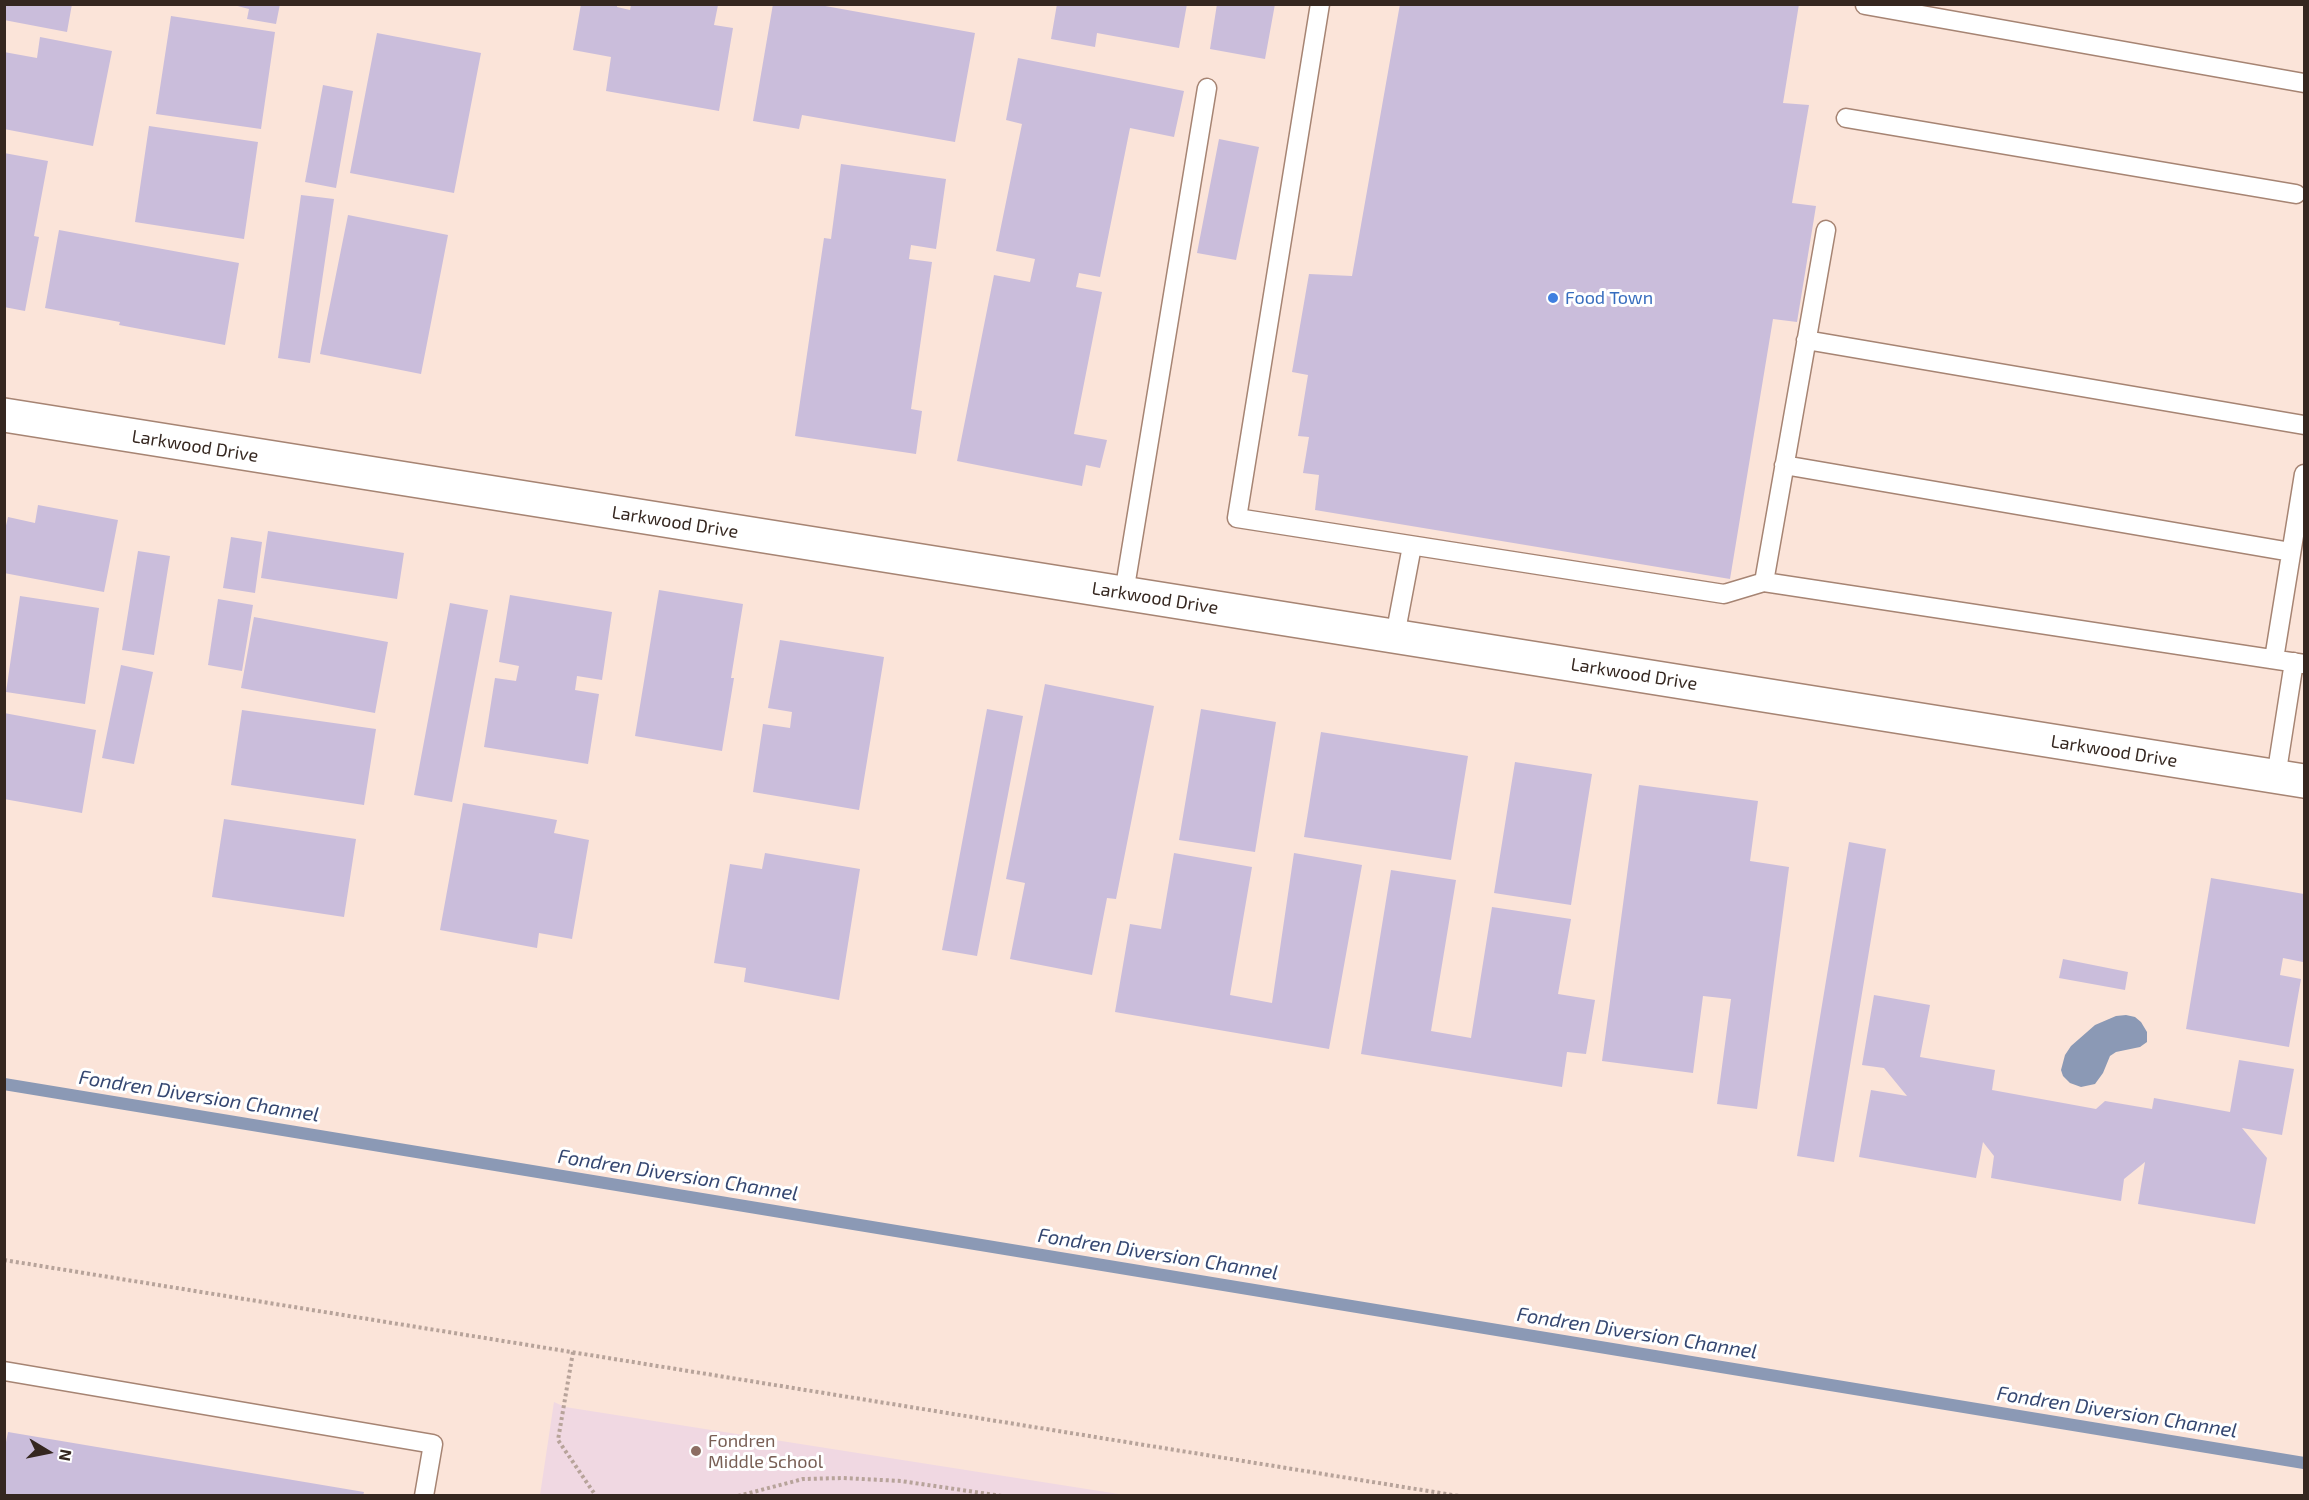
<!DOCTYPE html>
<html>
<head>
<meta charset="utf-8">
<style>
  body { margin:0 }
  #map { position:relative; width:2309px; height:1500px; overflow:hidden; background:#fbe4d9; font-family:"Exo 2",sans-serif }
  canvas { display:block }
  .frame { position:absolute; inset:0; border:6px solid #352720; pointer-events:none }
  .north { position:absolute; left:18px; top:1422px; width:60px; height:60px; -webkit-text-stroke:4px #fff; paint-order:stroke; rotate:100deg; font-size:16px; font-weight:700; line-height:24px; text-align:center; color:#352720 }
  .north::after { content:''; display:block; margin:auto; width:21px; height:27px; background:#352720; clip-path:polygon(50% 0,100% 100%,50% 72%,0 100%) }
</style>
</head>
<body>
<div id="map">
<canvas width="2309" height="1500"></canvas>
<div class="frame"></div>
<div class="north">N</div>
</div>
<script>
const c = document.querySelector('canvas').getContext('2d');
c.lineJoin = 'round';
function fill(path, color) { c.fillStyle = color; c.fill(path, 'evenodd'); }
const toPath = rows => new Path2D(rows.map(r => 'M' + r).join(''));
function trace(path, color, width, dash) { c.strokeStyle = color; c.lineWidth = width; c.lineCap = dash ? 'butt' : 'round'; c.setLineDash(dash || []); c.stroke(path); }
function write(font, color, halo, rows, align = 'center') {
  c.font = font + ' "Exo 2",sans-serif'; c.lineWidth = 6; c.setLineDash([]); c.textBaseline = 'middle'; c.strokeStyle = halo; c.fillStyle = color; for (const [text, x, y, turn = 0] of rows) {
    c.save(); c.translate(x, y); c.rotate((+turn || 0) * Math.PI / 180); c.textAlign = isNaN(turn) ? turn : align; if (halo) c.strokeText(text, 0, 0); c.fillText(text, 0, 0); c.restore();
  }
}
fill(toPath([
  [554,1402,565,1407,1125,1495,540,1495]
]), '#f0d8e2');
fill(toPath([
  [2126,1015,2135,1017,2141,1022,2147,1032,2147,1042,2140,1047,2116,1052,2110,1056,2103,1073,2095,1084,2081,1087,2070,1083,2063,1076,2061,1070,2065,1055,2071,1046,2095,1025,2116,1016]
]), '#8b99b5');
trace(toPath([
  [4,1084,2304,1463]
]), '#8b99b5', 12);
fill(toPath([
  [4,4,72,4,67,32,4,20],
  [230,4,280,4,276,24,247,19,249,9],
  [581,4,617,4,617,7,630,10,631,5,718,5,714,25,733,28,719,111,606,91,611,57,573,50],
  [773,4,814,4,975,33,955,142,802,115,799,129,753,121],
  [1057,4,1187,4,1179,48,1097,33,1095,47,1051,39],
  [1217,4,1275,4,1265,59,1210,49],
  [1400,4,1799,4,1783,103,1809,105,1792,203,1816,206,1797,322,1773,319,1730,579,1315,510,1319,475,1303,473,1309,437,1298,436,1308,375,1292,372,1309,274,1352,276],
  [171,16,275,32,261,129,156,114],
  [377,33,481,53,454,193,350,173],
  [40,37,112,51,93,146,4,129,4,52,37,58],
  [1018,58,1184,91,1174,137,1130,128,1100,277,1079,273,1076,287,1102,292,1074,434,1107,440,1100,468,1086,465,1082,486,957,461,994,275,1030,282,1035,259,996,251,1022,124,1006,120],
  [323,85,353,91,336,188,305,182],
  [149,126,258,142,244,239,135,222],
  [1219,139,1259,147,1236,260,1197,253],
  [4,153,48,161,34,236,39,237,25,311,4,307],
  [841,164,946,179,936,249,911,245,909,259,932,262,911,409,922,411,916,454,795,436,824,238,831,239],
  [301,195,334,199,310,363,278,358],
  [348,215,448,235,421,374,320,354],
  [59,230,239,263,225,345,119,325,120,322,45,308],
  [38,505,118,520,104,592,4,573,4,534,8,517,35,523],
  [268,531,404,553,397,599,261,578],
  [231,537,262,542,255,593,223,588],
  [138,551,170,556,154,655,122,650],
  [659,590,743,604,731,678,734,678,722,751,635,736],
  [510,595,612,612,602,680,577,676,575,690,599,694,588,764,484,747,495,678,516,681,519,666,499,662],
  [20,596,99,608,85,704,6,692],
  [218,599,253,605,242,671,208,665],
  [450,603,488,610,452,802,414,795],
  [254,617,388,642,375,713,241,688],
  [780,640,884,657,859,810,753,792,763,724,790,728,792,712,768,708],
  [121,665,153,672,134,764,102,758],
  [1045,684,1154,706,1116,899,1107,898,1092,975,1010,959,1025,883,1006,879],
  [987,709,1023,716,977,956,942,950],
  [1201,709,1276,722,1255,852,1179,840],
  [242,710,376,729,364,805,231,785],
  [4,713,96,730,82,813,4,799],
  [1321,732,1468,756,1451,860,1304,837],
  [1515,762,1592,774,1571,905,1494,893],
  [1639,785,1758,801,1750,861,1789,867,1757,1109,1717,1104,1731,999,1703,996,1693,1073,1602,1061],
  [463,803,557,820,554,833,589,840,572,939,539,933,537,948,440,930],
  [224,819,356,839,344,917,212,897],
  [1849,842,1886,849,1834,1162,1797,1156],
  [765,853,860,869,839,1000,744,982,746,968,714,963,730,864,762,869],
  [1174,853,1252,867,1230,995,1272,1003,1294,853,1362,865,1329,1049,1115,1012,1130,924,1161,929],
  [1391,870,1456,880,1431,1031,1471,1038,1492,907,1571,919,1558,994,1595,1000,1586,1054,1567,1052,1562,1087,1361,1054],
  [2211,878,2304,894,2303,962,2283,958,2280,975,2301,979,2289,1047,2186,1029],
  [2063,959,2128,972,2125,990,2059,978],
  [1874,995,1930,1005,1920,1057,1995,1070,1992,1090,2096,1109,2105,1101,2152,1109,2154,1098,2230,1112,2239,1060,2294,1069,2282,1135,2242,1128,2267,1158,2255,1224,2138,1204,2145,1162,2124,1179,2121,1201,1991,1178,1994,1156,1983,1142,1976,1178,1859,1157,1871,1090,1907,1096,1884,1068,1862,1065],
  [8,1432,364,1492,363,1496,4,1496,4,1452]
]), '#cabddb');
const lane = toPath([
  [1320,4,1237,518,1724,594,1764,582,2304,664],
  [1865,5,2304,83],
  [1846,118,2296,194],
  [1806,340,2304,425],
  [1784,465,2291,552],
  [1764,582,1826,230],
  [1124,593,1207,88],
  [1395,636,1412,546],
  [2274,659,2304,474],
  [2276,777,2294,662],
  [4,1371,433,1444,424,1496]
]);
const street = toPath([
  [4,415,2304,781]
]);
trace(lane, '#a68473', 21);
trace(street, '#a68473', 36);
trace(toPath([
  [4,1260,1459,1496],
  [573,1352,558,1440,596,1496],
  [738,1496,803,1479,843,1478,901,1481,1002,1496]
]), '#b7a39a', 4, [3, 3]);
trace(lane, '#fff', 18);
trace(street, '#fff', 33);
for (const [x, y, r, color] of [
  [1553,298,6,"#3f7fe0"],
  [696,1451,6,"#8d6e63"]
]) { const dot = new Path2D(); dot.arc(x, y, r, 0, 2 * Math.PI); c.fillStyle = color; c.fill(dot); trace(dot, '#fff', 2); }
write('18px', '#366cbe', '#fff', [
  ["Food Town",1565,298]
], 'left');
write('18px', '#352720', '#fff', [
  ["Larkwood Drive",195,446,9],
  ["Larkwood Drive",675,522,9],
  ["Larkwood Drive",1155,598,9],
  ["Larkwood Drive",1634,674,9],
  ["Larkwood Drive",2114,751,9]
]);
write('18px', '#785e54', '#fff', [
  ["Fondren",708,1441],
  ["Middle School",708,1462]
], 'left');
write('italic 20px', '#354771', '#fff', [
  ["Fondren Diversion Channel",199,1096,9],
  ["Fondren Diversion Channel",678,1175,9],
  ["Fondren Diversion Channel",1158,1254,9],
  ["Fondren Diversion Channel",1637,1333,9],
  ["Fondren Diversion Channel",2117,1412,9]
]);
</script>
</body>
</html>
